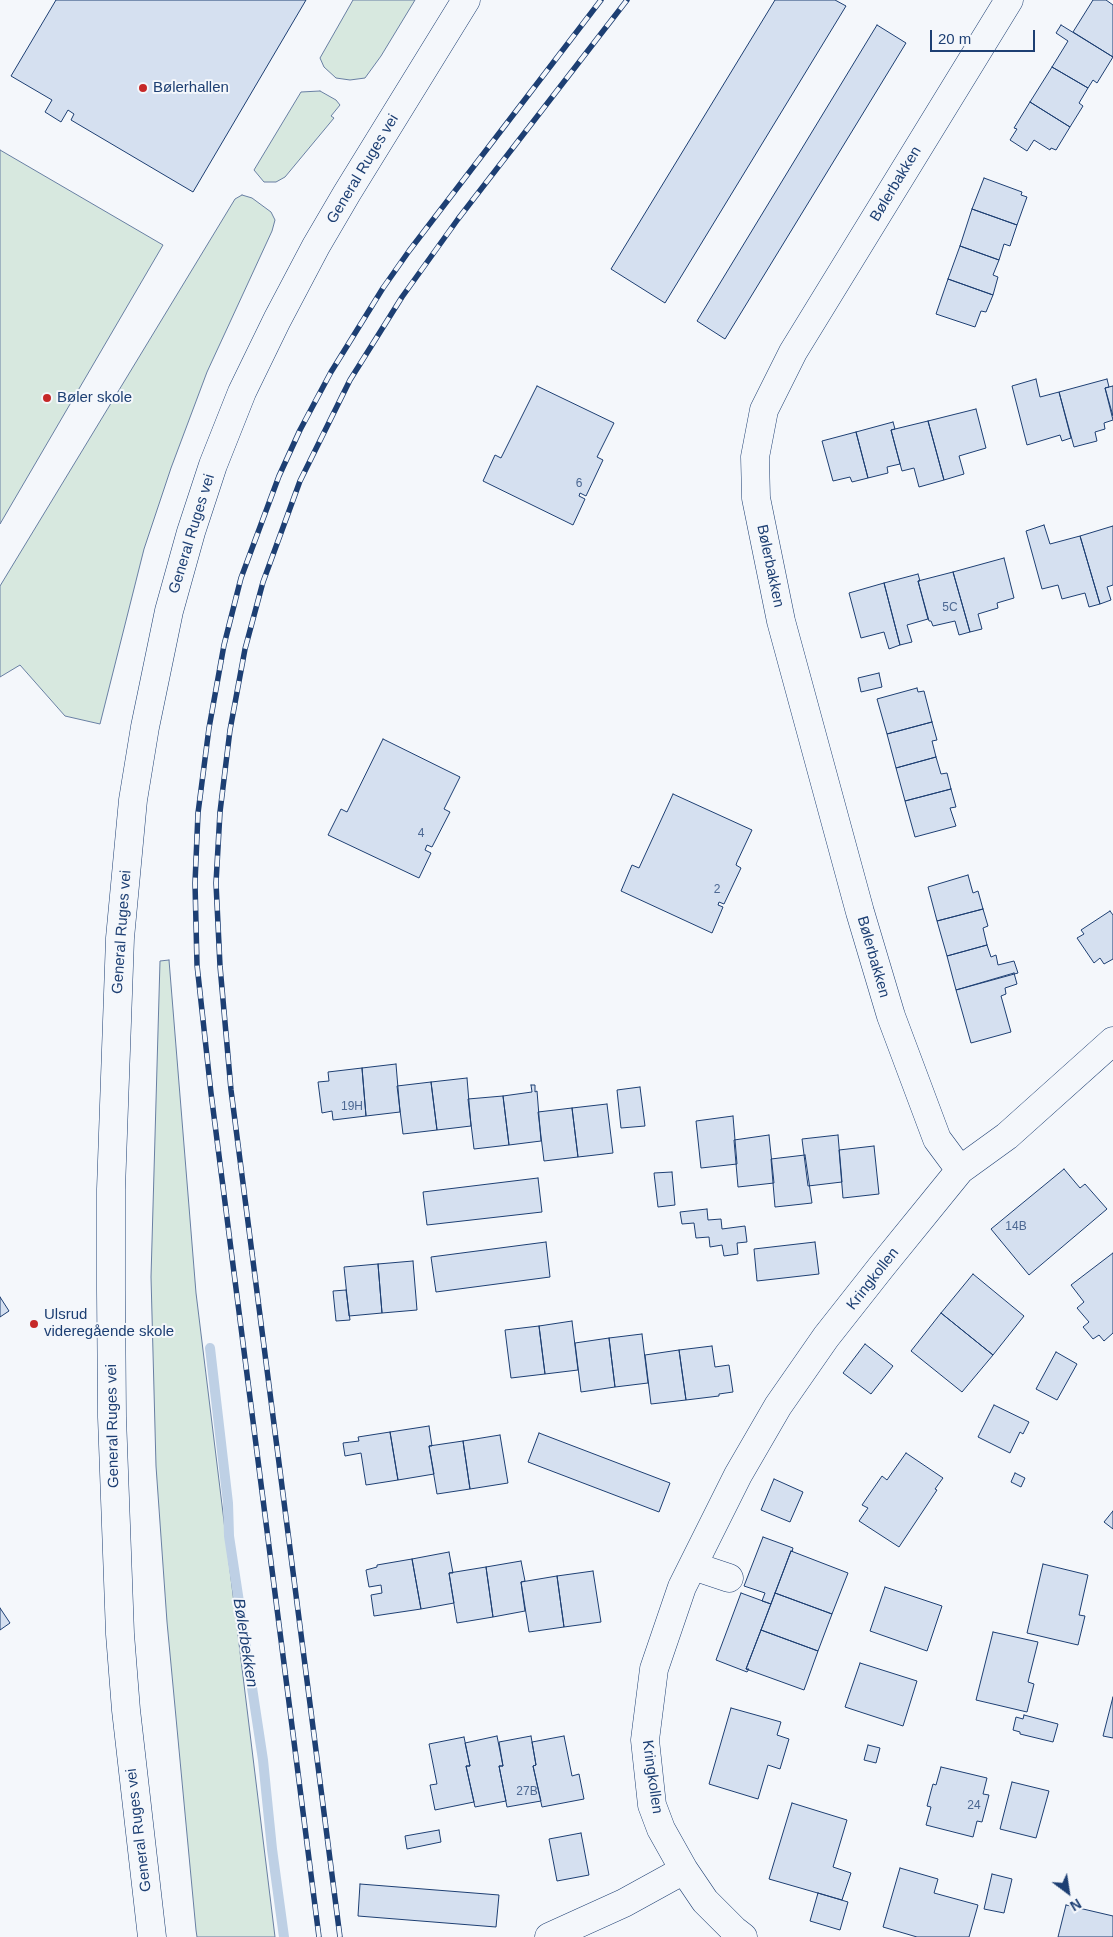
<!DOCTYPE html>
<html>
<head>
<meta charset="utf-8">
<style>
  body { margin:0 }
  #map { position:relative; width:1113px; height:1937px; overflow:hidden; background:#f4f7fb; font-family:Helvetica,sans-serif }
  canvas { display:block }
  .north { position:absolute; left:1043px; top:1867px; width:50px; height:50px; -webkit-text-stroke:4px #f4f7fb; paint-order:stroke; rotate:149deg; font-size:14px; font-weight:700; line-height:20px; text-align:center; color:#1d3f73 }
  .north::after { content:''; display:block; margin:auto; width:18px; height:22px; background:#1d3f73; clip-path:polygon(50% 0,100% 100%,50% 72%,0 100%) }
  .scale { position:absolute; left:930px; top:30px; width:105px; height:22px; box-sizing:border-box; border:2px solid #1d3f73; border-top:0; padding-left:6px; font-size:15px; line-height:18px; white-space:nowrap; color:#1d3f73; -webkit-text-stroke:4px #f4f7fb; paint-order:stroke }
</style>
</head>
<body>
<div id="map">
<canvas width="1113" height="1937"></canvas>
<div class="north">N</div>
<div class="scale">20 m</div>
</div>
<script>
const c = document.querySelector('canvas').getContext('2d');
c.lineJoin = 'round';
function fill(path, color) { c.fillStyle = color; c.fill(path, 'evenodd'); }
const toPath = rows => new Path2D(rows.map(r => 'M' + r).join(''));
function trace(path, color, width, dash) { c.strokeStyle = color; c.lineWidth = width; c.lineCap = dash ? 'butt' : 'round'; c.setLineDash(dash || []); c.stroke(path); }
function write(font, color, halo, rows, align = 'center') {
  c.font = font + ' Helvetica,sans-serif'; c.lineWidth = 4; c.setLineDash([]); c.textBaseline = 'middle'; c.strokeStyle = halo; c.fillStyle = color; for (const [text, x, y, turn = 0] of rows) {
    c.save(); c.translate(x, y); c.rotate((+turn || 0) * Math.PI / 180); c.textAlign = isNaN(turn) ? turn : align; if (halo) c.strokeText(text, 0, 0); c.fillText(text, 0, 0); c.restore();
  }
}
const green = toPath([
  [353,0,415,0,381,56,365,78,350,80,336,78,324,67,320,58,353,0],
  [320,91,336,100,340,105,331,116,334,118,285,177,276,182,264,182,254,170,301,92,320,91],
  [0,150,163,245,0,524,0,150],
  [242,195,252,198,271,212,275,220,272,231,207,372,171,468,144,549,100,724,65,716,20,665,0,677,0,586,235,199,242,195],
  [169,960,196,1293,275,1937,197,1937,196,1930,167,1622,156,1466,151,1277,160,961,169,960]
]);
fill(green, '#d7e8df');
trace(green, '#687fa3', 1);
trace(toPath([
  [210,1348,228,1503,229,1536,263,1760,272,1849,284,1937]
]), '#bed0e5', 10);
const building = toPath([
  [56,0,306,0,193,192,71,120,74,114,68,110,61,122,45,112,52,100,11,76,56,0],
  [775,0,835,0,846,6,665,303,611,269,775,0],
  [1093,0,1106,0,1113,5,1113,57,1073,32,1093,0],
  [877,25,906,43,725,339,697,321,877,25],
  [1061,25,1113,57,1097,83,1093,80,1088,88,1052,67,1068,41,1056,33,1061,25],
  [1052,67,1088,88,1079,103,1083,106,1070,127,1030,102,1052,67],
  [1030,102,1070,127,1056,150,1051,148,1050,150,1034,140,1027,151,1010,140,1017,129,1014,128,1030,102],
  [984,178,1022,192,1021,195,1027,197,1017,225,972,209,984,178],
  [972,209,1017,225,1010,246,1004,244,999,260,960,246,972,209],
  [960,246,999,260,993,275,998,277,993,295,948,279,960,246],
  [948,279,993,295,986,312,981,311,975,327,936,314,948,279],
  [1036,379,1040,397,1059,392,1071,438,1062,441,1060,435,1027,445,1012,386,1036,379],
  [1107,379,1109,387,1105,388,1113,420,1104,423,1105,429,1095,432,1097,441,1074,447,1059,392,1107,379],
  [537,386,614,423,597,457,603,460,586,496,580,493,579,496,585,499,573,525,483,481,495,455,501,458,537,386],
  [1113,386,1113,416,1105,388,1113,386],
  [976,409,986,448,959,456,964,474,944,480,928,421,976,409],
  [928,421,944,480,919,487,914,468,902,471,891,430,928,421],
  [893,422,895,429,891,430,900,464,887,467,888,473,868,478,856,432,893,422],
  [856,432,868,478,852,482,850,477,833,481,822,441,856,432],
  [1044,525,1050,544,1080,536,1100,604,1089,607,1085,593,1062,599,1058,585,1042,589,1026,531,1044,525],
  [1113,526,1113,585,1107,587,1111,600,1100,604,1080,536,1113,526],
  [1004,558,1014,598,997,603,998,608,978,614,982,629,970,632,953,572,1004,558],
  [953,572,970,632,959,635,955,621,933,626,931,621,929,621,918,581,953,572],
  [918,574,920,581,918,581,928,619,907,625,912,642,900,645,884,583,918,574],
  [884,583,900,645,889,649,884,632,861,638,849,593,884,583],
  [879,673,882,687,861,692,858,678,879,673],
  [917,688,918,692,924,691,932,722,887,734,877,699,917,688],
  [932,722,937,740,932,741,936,757,896,768,887,734,932,722],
  [383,739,460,777,444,809,450,812,432,847,427,845,425,850,431,853,419,878,328,835,341,809,347,812,383,739],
  [936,757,941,774,947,773,951,789,905,801,896,768,936,757],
  [951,789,956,807,950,808,956,826,915,837,905,801,951,789],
  [673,794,752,830,737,862,736,865,741,868,724,904,719,902,718,905,723,907,712,933,621,891,632,865,639,868,673,794],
  [968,875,973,893,978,891,983,909,937,921,928,887,968,875],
  [983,909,988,926,983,928,987,945,947,956,937,921,983,909],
  [1110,911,1113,915,1113,959,1104,964,1100,958,1094,963,1077,938,1084,934,1081,930,1110,911],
  [987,945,991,957,996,955,998,965,1014,961,1018,973,956,990,947,956,987,945],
  [1014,973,1017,984,1005,988,1006,994,1001,996,1011,1032,971,1043,956,990,1014,973],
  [396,1064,400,1112,366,1116,362,1068,396,1064],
  [362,1068,366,1116,333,1120,332,1111,322,1113,318,1082,329,1081,328,1072,362,1068],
  [467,1078,471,1126,437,1130,431,1082,467,1078],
  [431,1082,437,1130,403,1134,397,1086,431,1082],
  [531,1085,535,1085,535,1092,537,1091,541,1141,509,1145,503,1096,532,1092,531,1085],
  [640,1087,645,1126,621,1128,617,1090,640,1087],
  [503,1096,509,1145,474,1149,468,1099,503,1096],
  [607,1104,613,1153,578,1157,572,1108,607,1104],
  [572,1108,578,1157,544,1161,538,1112,572,1108],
  [733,1116,737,1164,701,1168,696,1121,733,1116],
  [769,1135,774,1183,738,1187,734,1140,769,1135],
  [838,1135,842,1182,808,1186,802,1139,838,1135],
  [874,1146,879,1194,843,1198,839,1150,874,1146],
  [805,1155,812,1203,775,1207,771,1159,805,1155],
  [1064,1169,1080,1188,1085,1184,1107,1209,1029,1275,991,1229,1064,1169],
  [672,1172,675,1205,658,1207,654,1173,672,1172],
  [538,1178,542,1212,427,1225,423,1192,538,1178],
  [707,1209,708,1220,721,1219,722,1229,745,1226,747,1242,737,1243,738,1254,724,1256,722,1245,710,1247,709,1237,696,1238,694,1223,682,1224,680,1212,707,1209],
  [546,1242,550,1277,436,1292,431,1257,546,1242],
  [815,1242,819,1274,757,1281,754,1249,815,1242],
  [1113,1253,1113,1333,1104,1341,1099,1335,1093,1339,1083,1327,1089,1322,1077,1308,1084,1302,1071,1285,1113,1253],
  [413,1261,417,1310,382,1313,378,1264,413,1261],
  [378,1264,382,1313,349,1316,344,1267,378,1264],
  [973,1274,1024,1316,993,1355,941,1313,973,1274],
  [346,1290,350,1320,336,1321,333,1291,346,1290],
  [0,1297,9,1311,0,1317,0,1297],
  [941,1313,993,1355,962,1392,911,1351,941,1313],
  [572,1321,578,1370,545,1374,539,1326,572,1321],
  [539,1326,545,1374,511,1378,505,1330,539,1326],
  [642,1334,648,1383,615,1387,609,1338,642,1334],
  [609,1338,615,1387,581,1392,575,1343,609,1338],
  [865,1344,893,1366,871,1394,843,1373,865,1344],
  [712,1346,715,1367,729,1365,733,1392,719,1394,719,1396,686,1400,679,1350,712,1346],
  [679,1350,686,1400,651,1404,645,1355,679,1350],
  [1056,1352,1077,1364,1057,1400,1036,1389,1056,1352],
  [994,1405,1029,1422,1023,1434,1020,1432,1010,1453,978,1437,994,1405],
  [429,1426,432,1446,429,1446,434,1474,398,1480,390,1432,429,1426],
  [390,1432,398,1480,366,1485,361,1453,345,1456,343,1443,359,1441,358,1437,390,1432],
  [539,1433,670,1483,659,1512,528,1462,539,1433],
  [500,1435,508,1483,470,1489,463,1441,500,1435],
  [463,1441,470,1489,437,1494,429,1446,463,1441],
  [906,1453,943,1478,935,1489,937,1490,899,1547,859,1521,868,1508,862,1505,882,1476,887,1480,906,1453],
  [1015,1473,1025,1478,1021,1487,1011,1482,1015,1473],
  [774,1479,803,1492,790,1522,761,1510,774,1479],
  [1113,1511,1113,1529,1104,1522,1113,1511],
  [763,1537,793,1548,792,1552,791,1551,771,1604,762,1601,765,1593,744,1586,763,1537],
  [791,1551,848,1573,832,1614,775,1593,791,1551],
  [449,1552,453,1573,449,1573,454,1603,421,1609,412,1559,449,1552],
  [412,1559,421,1609,374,1616,371,1595,382,1593,381,1585,369,1587,366,1570,377,1567,377,1565,412,1559],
  [521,1561,525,1581,521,1582,525,1611,493,1617,486,1567,521,1561],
  [1043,1564,1088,1575,1079,1615,1085,1616,1078,1645,1027,1633,1043,1564],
  [486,1567,493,1617,457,1623,449,1573,486,1567],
  [593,1571,601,1622,564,1627,557,1576,593,1571],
  [557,1576,564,1627,529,1632,521,1582,557,1576],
  [885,1587,942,1606,927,1651,870,1631,885,1587],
  [741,1593,771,1604,746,1669,749,1669,747,1672,716,1660,741,1593],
  [775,1593,832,1614,818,1651,761,1630,775,1593],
  [0,1608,10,1623,0,1630,0,1608],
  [761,1630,818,1651,804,1690,746,1669,761,1630],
  [993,1632,1038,1642,1028,1682,1034,1684,1027,1712,976,1700,993,1632],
  [860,1663,917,1681,903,1726,845,1707,860,1663],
  [1113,1697,1113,1738,1103,1736,1113,1697],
  [731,1708,781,1722,777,1735,789,1739,780,1769,768,1765,758,1799,709,1784,731,1708],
  [1024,1715,1058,1724,1053,1742,1020,1734,1020,1732,1013,1730,1016,1717,1023,1719,1024,1715],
  [497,1736,503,1766,499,1766,506,1801,475,1807,466,1766,470,1766,465,1743,497,1736],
  [531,1736,536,1765,533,1766,541,1801,507,1807,499,1766,503,1766,499,1742,531,1736],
  [564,1736,572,1776,579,1774,584,1799,542,1807,533,1766,536,1765,532,1742,564,1736],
  [464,1737,470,1766,466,1766,474,1802,435,1810,430,1785,437,1784,429,1744,464,1737],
  [868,1745,880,1748,876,1763,864,1760,868,1745],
  [941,1767,987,1778,983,1794,989,1795,982,1822,977,1821,973,1837,926,1825,931,1807,927,1806,933,1784,936,1785,941,1767],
  [1012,1782,1049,1791,1036,1838,1000,1829,1012,1782],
  [792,1803,847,1820,833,1867,851,1873,842,1900,769,1879,792,1803],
  [439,1830,441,1842,407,1849,405,1836,439,1830],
  [581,1833,589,1875,557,1881,549,1839,581,1833],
  [900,1868,938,1879,934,1893,978,1905,969,1937,917,1937,883,1927,900,1868],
  [992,1874,1012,1879,1004,1913,984,1909,992,1874],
  [360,1884,499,1895,496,1927,358,1916,360,1884],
  [818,1893,848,1902,840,1930,810,1921,818,1893],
  [1066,1905,1113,1916,1113,1937,1058,1937,1066,1905]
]);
fill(building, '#d5e0f0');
trace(building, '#1d3f73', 1);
const minor = toPath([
  [960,1170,937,1139,891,1016,860,912,781,621,756,498,755,457,764,410,793,352,1009,0],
  [693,1566,729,1578],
  [549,1937,624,1903,684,1870],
  [743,1937,734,1930,705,1901,684,1870,661,1829,652,1805,645,1740,654,1669,682,1587,738,1475,778,1406,826,1337,882,1266,960,1170,1007,1136,1113,1041]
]);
const major = toPath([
  [152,1937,126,1710,120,1634,112,1417,111,1291,111,1189,120,938,133,800,145,727,169,611,191,532,213,465,242,392,277,320,316,246,347,193,466,0]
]);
trace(minor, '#1d3f73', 29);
trace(major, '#1d3f73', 29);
trace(minor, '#f4f7fb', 28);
trace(major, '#f4f7fb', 28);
const rail = toPath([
  [319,1937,211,1093,197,965,195,883,198,813,209,728,224,645,241,578,279,476,300,430,331,372,383,288,409,251,601,0],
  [340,1937,231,1090,220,966,216,883,220,812,230,730,245,649,263,582,300,481,350,380,402,297,458,219,627,0]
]);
trace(rail, '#1d3f73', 5.5);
trace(rail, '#f4f7fb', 4, [11]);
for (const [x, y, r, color] of [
  [143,88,5,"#c62828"],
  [47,398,5,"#c62828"],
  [34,1324,5,"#c62828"]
]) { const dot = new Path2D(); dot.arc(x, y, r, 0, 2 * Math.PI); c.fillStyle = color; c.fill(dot); trace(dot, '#f4f7fb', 2); }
write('12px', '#4b6792', null, [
  ["6",579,484],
  ["5C",950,608],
  ["4",421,834],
  ["2",717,890],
  ["19H",352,1107],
  ["14B",1016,1227],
  ["27B",527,1792],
  ["24",974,1806]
]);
write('15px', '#1d3f73', '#f4f7fb', [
  ["Bølerhallen",153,88],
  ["Bøler skole",57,398],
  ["Ulsrud",44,1315],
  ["videregående skole",44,1332]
], 'left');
write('15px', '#1d3f73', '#f4f7fb', [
  ["General Ruges vei",363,169,-59],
  ["Bølerbakken",896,184,-59],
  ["General Ruges vei",192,534,-73],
  ["Bølerbakken",770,566,78],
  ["General Ruges vei",122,932,-86],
  ["Bølerbakken",873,957,74],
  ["Kringkollen",873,1279,-52],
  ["General Ruges vei",113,1426,-91],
  ["Kringkollen",652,1777,82],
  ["General Ruges vei",139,1830,-97]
]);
write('italic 16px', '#1d3f73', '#f4f7fb', [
  ["Bølerbekken",245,1643,81]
]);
</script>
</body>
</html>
